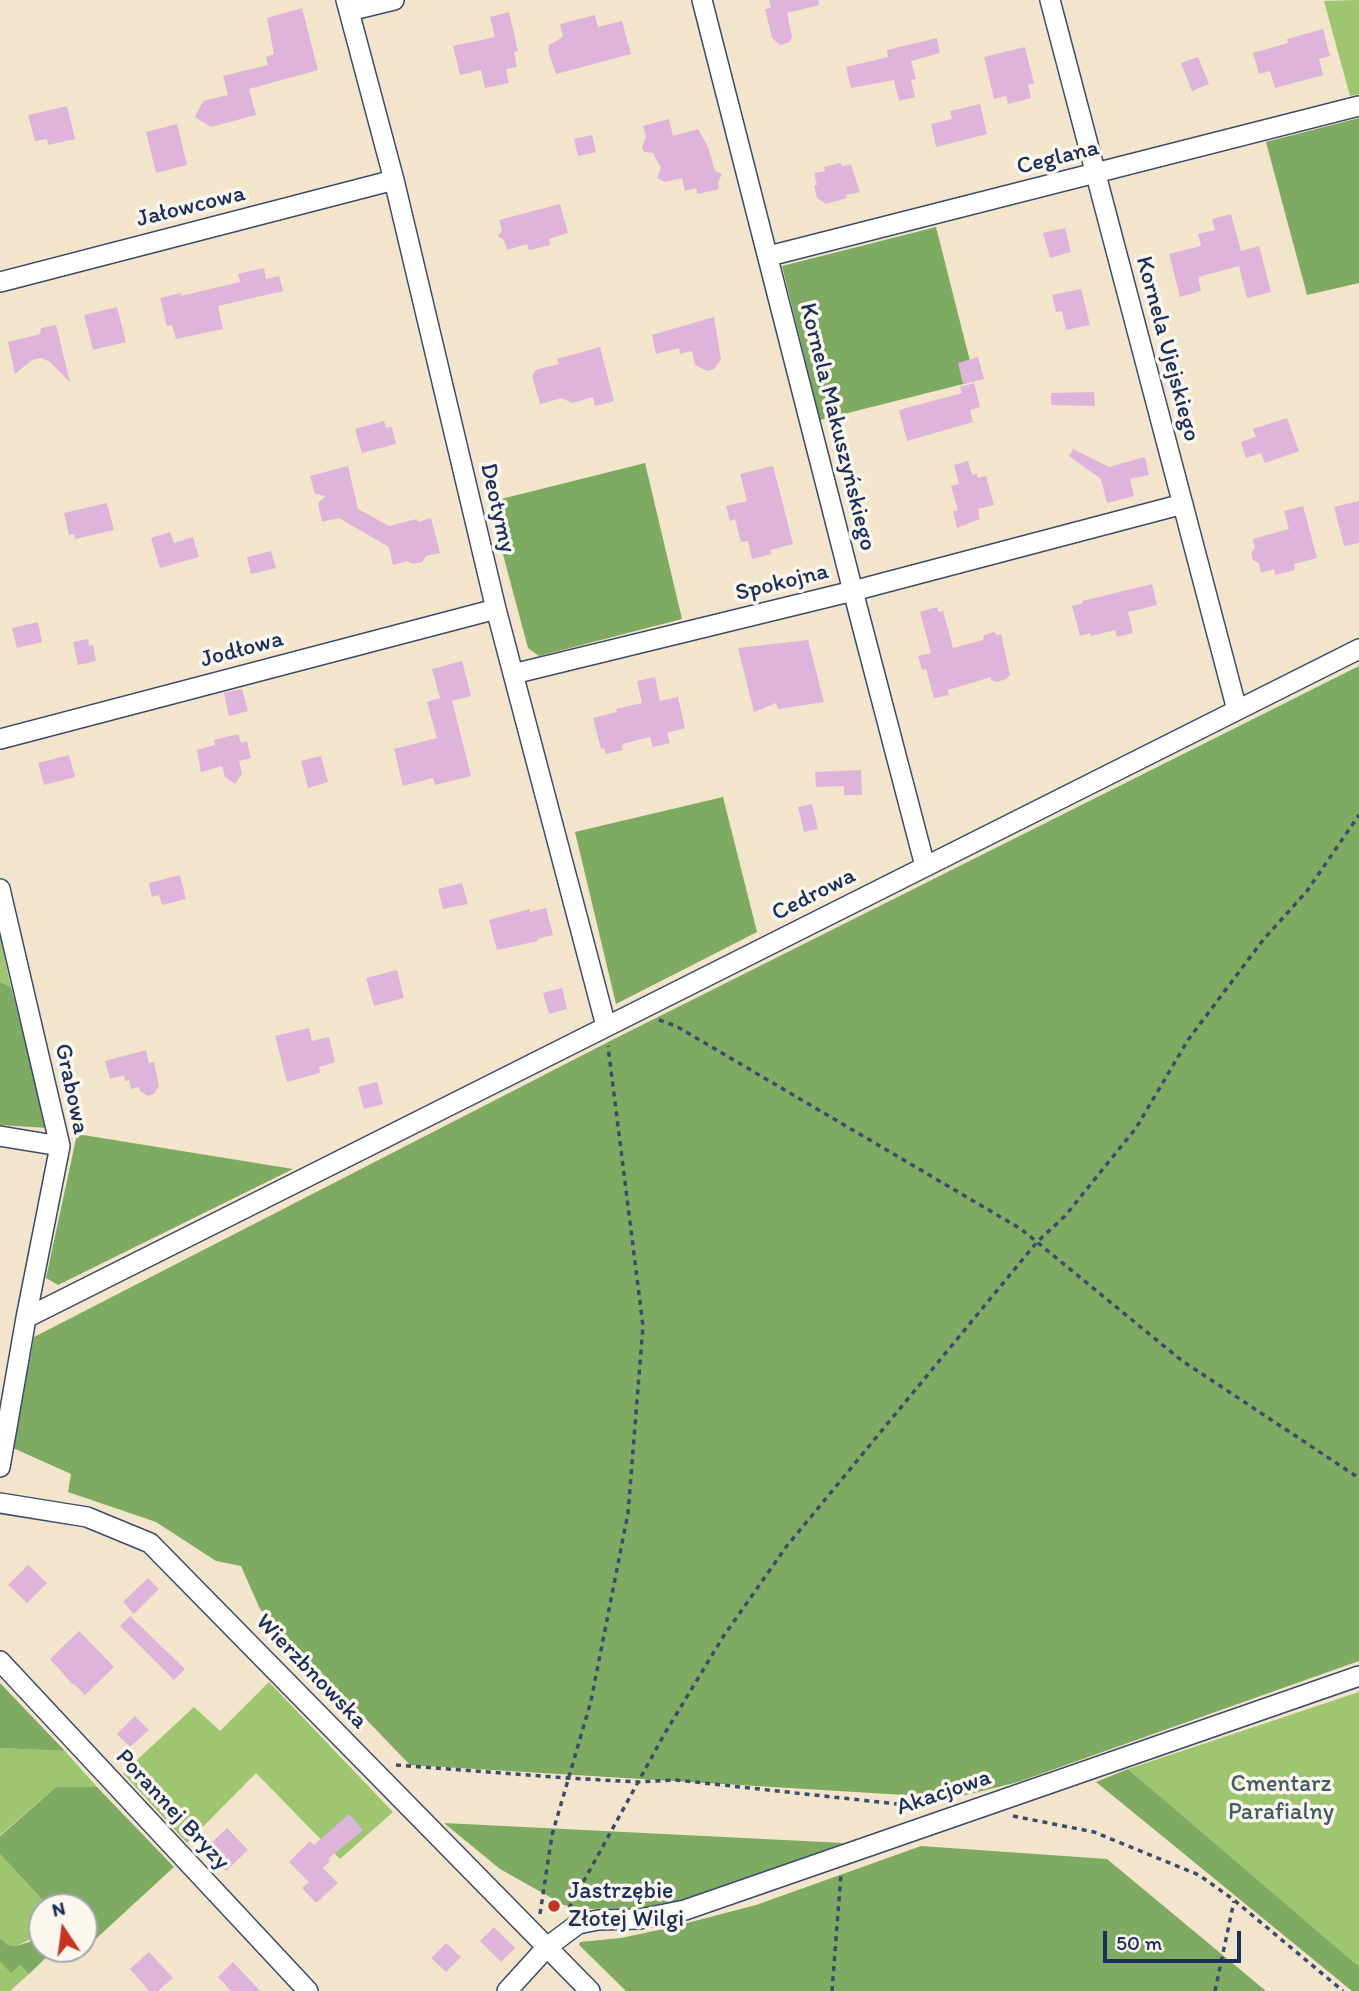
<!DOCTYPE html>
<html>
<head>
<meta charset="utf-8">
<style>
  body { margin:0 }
  #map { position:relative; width:1359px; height:1991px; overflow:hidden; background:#f3e5cb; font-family:Itim,sans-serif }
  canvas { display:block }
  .north { position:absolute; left:28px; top:1893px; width:70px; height:70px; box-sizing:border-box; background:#fbf7ec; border:2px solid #a1a7b3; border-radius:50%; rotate:347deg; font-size:19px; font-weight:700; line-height:28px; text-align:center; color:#1b2f5e }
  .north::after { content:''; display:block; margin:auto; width:24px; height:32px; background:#c8321e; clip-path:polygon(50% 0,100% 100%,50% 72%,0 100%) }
  .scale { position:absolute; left:1103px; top:1931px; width:138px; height:32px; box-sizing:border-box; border:4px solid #1b2f5e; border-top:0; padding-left:9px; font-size:21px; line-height:24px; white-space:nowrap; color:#1b2f5e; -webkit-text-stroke:5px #fbf7ec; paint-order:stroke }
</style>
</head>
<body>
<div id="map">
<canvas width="1359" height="1991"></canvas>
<div class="north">N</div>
<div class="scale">50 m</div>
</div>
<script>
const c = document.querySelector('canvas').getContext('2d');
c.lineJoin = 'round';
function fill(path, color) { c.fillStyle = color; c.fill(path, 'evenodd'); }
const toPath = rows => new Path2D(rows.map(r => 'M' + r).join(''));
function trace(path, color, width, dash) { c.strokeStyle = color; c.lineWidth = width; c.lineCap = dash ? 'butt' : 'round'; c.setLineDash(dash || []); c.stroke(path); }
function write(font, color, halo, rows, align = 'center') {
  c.font = font + ' Itim,sans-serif'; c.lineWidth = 7; c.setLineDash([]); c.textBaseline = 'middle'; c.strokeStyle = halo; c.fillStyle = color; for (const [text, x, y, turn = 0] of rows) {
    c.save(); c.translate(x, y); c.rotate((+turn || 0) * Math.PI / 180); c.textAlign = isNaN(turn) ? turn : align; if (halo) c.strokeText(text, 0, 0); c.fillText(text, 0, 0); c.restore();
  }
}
fill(toPath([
  [1359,0,1359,94,1350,96,1324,1],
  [0,936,11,987,0,982],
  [269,1682,393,1812,340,1859,256,1773,187,1843,123,1773,194,1707,220,1731],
  [1359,1692,1359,1968,1128,1769],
  [0,1748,65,1751,97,1787,56,1787,0,1835],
  [0,1854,49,1907,42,1907,42,1933,40,1935,16,1946,8,1945,0,1938],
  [0,1961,11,1972,20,1965,29,1974,10,1991,0,1991]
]), '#9ec56f');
fill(toPath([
  [1359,118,1359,283,1307,295,1266,142],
  [936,227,975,381,820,420,782,266],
  [645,463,682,619,539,656,528,648,489,502],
  [1359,666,1359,1661,1018,1782,954,1798,410,1765,260,1609,241,1566,216,1561,156,1522,68,1492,71,1474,13,1448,34,1337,616,1038],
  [723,797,757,932,616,1004,575,832],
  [0,982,11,987,48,1128,0,1125],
  [77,1134,293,1169,58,1285,46,1278],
  [0,1683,65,1751,0,1748],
  [1128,1769,1359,1967,1359,1991,1352,1991,1096,1782],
  [56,1787,97,1787,174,1867,88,1946,84,1942,84,1907,49,1907,0,1854,0,1836],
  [444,1823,844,1843,765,1873,656,1908,580,1909,564,1905,500,1869],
  [921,1846,1107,1859,1266,1991,626,1991,579,1945,580,1942,621,1938,668,1928,756,1905],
  [42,1933,42,1949,55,1949,29,1974,20,1965,11,1973,0,1961,0,1938,8,1945,16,1946,29,1942]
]), '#7eaa62');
fill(toPath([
  [769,0,818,0,819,5,787,13,792,37,790,42,780,45,772,38,765,9,771,8],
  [302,8,318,70,249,89,256,115,211,127,195,117,203,101,228,95,223,76,268,65,266,57,274,54,267,18],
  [509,12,518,51,514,52,517,67,506,69,509,83,485,88,481,70,460,75,453,46,495,37,490,17],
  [595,15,598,27,622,21,631,54,556,74,548,50,549,45,563,37,560,24],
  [1323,29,1330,56,1319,59,1323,75,1275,88,1270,71,1259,74,1253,53,1288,43,1287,39],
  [937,38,940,53,911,61,916,79,911,80,915,97,899,101,894,80,851,88,846,67,888,57,887,50],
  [1025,47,1034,83,1028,85,1031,98,1008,104,1006,96,994,99,984,57],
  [1198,57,1209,84,1192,91,1181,63],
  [980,104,987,134,936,147,931,124,952,119,950,111],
  [67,106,75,139,48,145,47,139,35,141,28,115],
  [669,119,673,136,698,129,708,147,715,171,722,174,718,182,719,189,698,194,696,188,685,191,682,178,665,182,657,178,661,168,653,153,644,152,642,147,646,137,643,126],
  [177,124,187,165,156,173,146,132],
  [592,135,596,152,578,156,574,139],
  [841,163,842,166,851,165,860,192,846,195,847,198,826,204,817,198,814,186,817,185,814,173,825,171,824,167],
  [560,204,568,233,549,239,550,245,529,250,527,244,507,250,504,240,498,236,502,230,499,220],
  [1231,214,1241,251,1259,246,1271,292,1247,298,1239,266,1198,277,1201,291,1180,297,1169,254,1201,246,1198,234,1215,230,1212,219],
  [1065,228,1071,252,1050,258,1043,233],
  [264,268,266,279,279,276,283,291,218,306,223,329,176,339,172,325,167,326,160,298,181,293,181,296,240,282,238,274],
  [1081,289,1090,325,1066,330,1062,311,1056,312,1052,295],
  [117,307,126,342,93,350,84,315],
  [714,317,721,359,714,369,707,371,695,365,692,351,680,354,679,348,656,354,652,335],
  [56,325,70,382,50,362,42,358,32,360,15,374,8,342,40,334,41,328],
  [600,347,614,401,595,406,593,397,572,403,562,398,540,404,532,376,536,370,559,364,557,359],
  [978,357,984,379,963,384,958,363],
  [974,383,980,407,970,410,973,422,907,441,899,410,962,393,960,387],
  [1094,392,1095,406,1051,405,1051,393],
  [1287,418,1299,451,1265,463,1261,453,1246,458,1241,442,1256,437,1253,429],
  [384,421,386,428,392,427,396,444,362,453,355,429],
  [1073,449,1109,467,1145,457,1149,475,1130,479,1134,496,1107,503,1101,479,1069,456],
  [968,461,972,475,977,474,978,478,986,476,994,505,978,509,980,519,957,528,953,511,958,510,951,486,959,484,954,465],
  [348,466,358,509,389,526,417,519,418,522,431,518,440,553,426,556,422,562,413,564,407,561,393,565,389,547,339,518,322,522,318,503,326,496,315,494,310,476],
  [773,466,793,544,770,550,771,554,752,559,748,541,741,542,735,519,730,521,726,506,747,501,740,474],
  [1359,501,1359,543,1344,546,1334,507],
  [107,503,114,530,75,539,74,534,69,535,64,513],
  [1303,506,1317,558,1294,564,1295,570,1275,575,1274,569,1261,573,1259,563,1253,560,1251,553,1255,548,1253,539,1289,529,1284,511],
  [170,532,174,543,193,537,199,557,160,568,151,538],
  [271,551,276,568,251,574,247,557],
  [1152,584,1157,605,1128,612,1133,633,1117,637,1115,630,1091,636,1090,633,1080,636,1072,606,1083,603,1082,601],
  [937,607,938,612,943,611,953,648,983,640,984,635,994,632,997,635,1001,634,1010,675,1006,679,997,682,991,680,991,677,948,690,949,695,934,698,926,669,922,670,918,656,931,653,920,612],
  [38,622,42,642,17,648,12,628],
  [88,639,89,646,93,645,96,661,78,665,73,642],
  [808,640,824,702,778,709,776,703,754,712,738,648],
  [462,661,471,696,452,701,471,776,435,785,433,778,403,786,394,749,437,738,427,702,440,698,432,669],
  [655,677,660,701,678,697,685,728,667,733,670,743,653,747,650,737,622,744,623,750,606,754,604,748,601,749,593,718,617,712,616,709,642,703,637,681],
  [242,689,248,711,229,716,224,693],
  [238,734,241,743,247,741,251,758,239,761,242,774,235,784,225,777,222,766,201,772,197,750,215,745,214,740],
  [69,755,75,777,44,785,38,763],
  [321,756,328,782,308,788,301,761],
  [861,770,862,795,844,795,844,786,816,787,815,772],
  [812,804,818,829,804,832,798,807],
  [180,875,186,899,162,905,159,895,152,897,149,883],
  [462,883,468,904,443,909,438,889],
  [546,908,553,935,537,939,538,941,497,950,489,920,530,909,530,912],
  [397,970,404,998,374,1006,366,978],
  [562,988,567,1009,549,1014,543,993],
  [309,1028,312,1041,329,1037,335,1062,319,1067,320,1073,287,1082,275,1036],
  [146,1050,149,1063,154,1062,159,1086,154,1094,148,1096,140,1091,139,1087,131,1089,129,1080,125,1081,124,1075,110,1079,105,1061],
  [377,1082,383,1104,364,1109,358,1087],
  [28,1565,47,1583,27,1603,8,1585],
  [148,1578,159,1589,134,1614,123,1602],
  [130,1616,185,1669,174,1680,120,1626],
  [79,1631,114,1667,85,1695,74,1684,73,1685,50,1659],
  [135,1716,149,1730,130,1747,117,1734],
  [349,1814,363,1830,328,1859,330,1861,323,1868,338,1883,316,1903,302,1888,309,1882,289,1862,310,1841,314,1845],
  [227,1828,248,1850,226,1871,205,1849],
  [494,1927,515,1948,501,1962,480,1941],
  [446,1943,461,1957,446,1972,431,1958],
  [149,1952,173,1978,158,1991,149,1991,130,1969],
  [233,1962,249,1979,260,1991,231,1991,218,1977]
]), '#deb4db');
const minor = toPath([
  [346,0,394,180,496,609,606,1026],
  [702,0,853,591,925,866],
  [1050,0,1237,710],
  [349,11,394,0],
  [769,256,1359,106],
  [0,282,394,180],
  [513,674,853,591,1183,504],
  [0,739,496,609],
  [0,889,60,1146,26,1318,0,1467],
  [0,1136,60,1146],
  [26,1318,1359,649],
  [0,1503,87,1517,150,1543,590,1991],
  [0,1661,308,1991],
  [507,1991,547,1947,578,1924,598,1920,640,1919,685,1910,1359,1676]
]);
trace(minor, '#3b4a6e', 22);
trace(toPath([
  [659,1020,676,1026,1021,1229,1181,1360,1359,1478],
  [396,1765,567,1778,638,1782,676,1780,925,1807],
  [1013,1816,1094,1832,1199,1875,1234,1900,1343,1991],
  [569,1908,665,1733,723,1637,786,1547,1037,1242,1065,1216,1136,1128,1188,1040,1263,940,1307,891,1359,815],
  [540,1914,552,1835,591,1701,628,1513,643,1326,608,1046],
  [832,1991,841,1874],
  [1215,1991,1234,1901]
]), '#3b4a6e', 3.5, [5, 5]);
trace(minor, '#fff', 19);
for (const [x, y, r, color] of [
  [554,1906,7,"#c8321e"]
]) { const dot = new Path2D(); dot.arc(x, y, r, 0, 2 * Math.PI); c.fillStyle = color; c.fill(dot); trace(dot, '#fbf7ec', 2.5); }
write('24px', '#1b2f5e', '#fbf7ec', [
  ["Ceglana",1058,158,-14],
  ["Jałowcowa",191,207,-14],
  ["Kornela Ujejskiego",1167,349,75],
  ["Kornela Makuszyńskiego",837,427,76],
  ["Deotymy",497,508,77],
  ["Spokojna",782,583,-14],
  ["Jodłowa",242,650,-15],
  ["Cedrowa",814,895,-27],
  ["Grabowa",71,1089,78],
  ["Wierzbnowska",311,1672,46],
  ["Akacjowa",944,1793,-19],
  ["Porannej Bryzy",172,1810,47]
]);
write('24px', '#425c63', '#fbf7ec', [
  ["Cmentarz",1281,1785],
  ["Parafialny",1281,1813]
]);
write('24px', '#1b2f5e', '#fbf7ec', [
  ["Jastrzębie",568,1892],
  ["Złotej Wilgi",568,1920]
], 'left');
</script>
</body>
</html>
